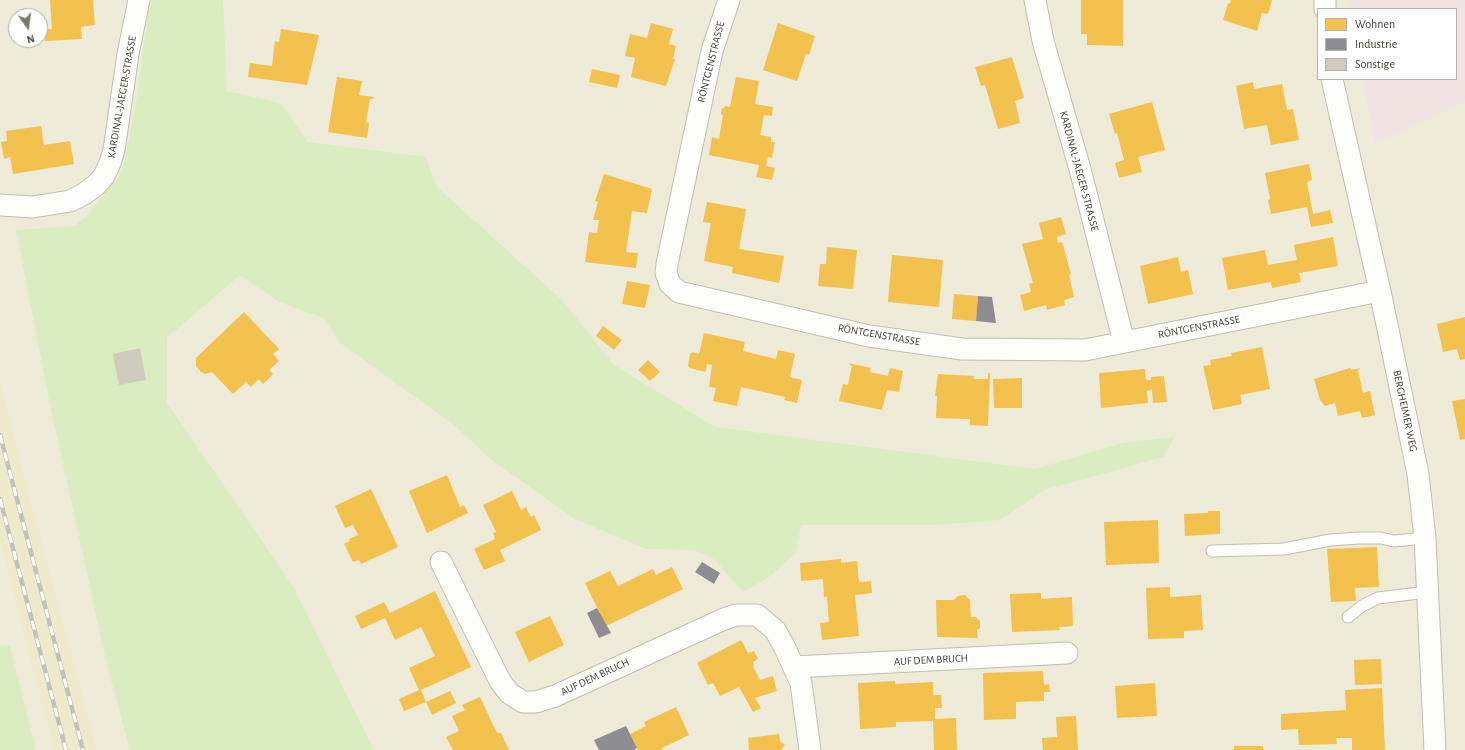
<!DOCTYPE html>
<html>
<head>
<meta charset="utf-8">
<style>
  body { margin:0 }
  #map { position:relative; width:1465px; height:750px; overflow:hidden; background:#eeebd9; font-family:"Alegreya Sans",sans-serif }
  canvas { display:block }
  .legend { position:absolute; left:1317px; top:8px; width:140px; height:72px; box-sizing:border-box; background:#fff; border:1px solid #b2b1ac; margin:0; padding:5px 7px; list-style:none; font-size:12px; color:#3f3c2f }
  .legend li { display:flex; align-items:center; gap:8px; height:20px }
  .legend b { width:20px; border:1px solid #b2b1ac }
  .north { position:absolute; left:8px; top:8px; width:40px; height:40px; box-sizing:border-box; background:#fff; border:1px solid #b2b1ac; border-radius:50%; rotate:166deg; font-size:11px; font-weight:700; line-height:16px; text-align:center; color:#3f3c2f }
  .north::after { content:''; display:block; margin:auto; width:14px; height:18px; background:#7c796a; clip-path:polygon(50% 0,100% 100%,50% 72%,0 100%) }
</style>
</head>
<body>
<div id="map">
<canvas width="1465" height="750"></canvas>
<ul class="legend">
<li><b style="height:11px;background:#f2c14e"></b>Wohnen</li>
<li><b style="height:11px;background:#8d8d92"></b>Industrie</li>
<li><b style="height:11px;background:#cfccbe"></b>Sonstige</li>
</ul>
<div class="north">N</div>
</div>
<script>
const c = document.querySelector('canvas').getContext('2d');
c.lineJoin = 'round';
function fill(path, color) { c.fillStyle = color; c.fill(path, 'evenodd'); }
const toPath = rows => new Path2D(rows.map(r => 'M' + r).join(''));
function trace(path, color, width, dash) { c.strokeStyle = color; c.lineWidth = width; c.lineCap = dash ? 'butt' : 'round'; c.setLineDash(dash || []); c.stroke(path); }
function write(font, color, halo, rows, align = 'center') {
  c.font = font + ' "Alegreya Sans",sans-serif'; c.lineWidth = 4; c.setLineDash([]); c.textBaseline = 'middle'; c.strokeStyle = halo; c.fillStyle = color; for (const [text, x, y, turn = 0] of rows) {
    c.save(); c.translate(x, y); c.rotate((+turn || 0) * Math.PI / 180); c.textAlign = isNaN(turn) ? turn : align; if (halo) c.strokeText(text, 0, 0); c.fillText(text, 0, 0); c.restore();
  }
}
fill(toPath([
  [0,380,23,471,97,750,54,750,0,541]
]), '#f0eacc');
fill(toPath([
  [1350,0,1465,0,1465,102,1375,144,1363,79,1456,79,1456,9,1348,9]
]), '#f2e4e3');
fill(toPath([
  [152,0,223,0,227,91,281,103,308,142,426,157,436,186,563,301,614,365,715,427,1035,469,1123,443,1175,437,1163,457,1044,490,1000,520,932,525,801,525,796,553,769,577,743,592,715,560,695,550,646,549,575,519,493,461,453,424,339,342,324,318,279,302,240,275,167,338,167,403,293,586,374,750,130,750,107,665,48,395,16,230,74,226,87,216,118,177,124,164,137,96,148,13],
  [10,645,36,750,0,750,0,646]
]), '#daedc1');
fill(toPath([
  [50,0,93,0,95,25,81,27,82,39,45,41,44,29,52,29],
  [1081,0,1123,0,1123,46,1087,45,1087,34,1081,34],
  [1231,0,1272,0,1268,14,1262,13,1257,31,1223,20,1228,3,1230,4],
  [651,23,673,29,669,44,676,46,673,59,675,59,666,86,631,77,635,58,625,56,630,34,647,38],
  [778,23,815,36,809,55,806,54,797,81,763,70],
  [281,29,319,35,307,85,248,77,250,63,272,66,275,41,279,42],
  [1012,57,1024,98,1015,101,1020,123,998,129,985,85,981,86,975,67],
  [592,69,620,75,617,88,589,82],
  [337,77,362,81,359,95,374,97,374,99,370,99,366,122,369,123,367,138,328,132],
  [736,77,759,81,755,104,773,107,772,116,764,115,760,135,771,137,771,142,775,142,772,158,768,157,766,166,775,168,772,180,756,177,759,165,709,155,712,137,719,139,723,115,721,114,722,108,724,109,725,106,730,107],
  [1253,82,1254,89,1282,84,1287,110,1293,109,1299,140,1271,145,1267,125,1244,129,1236,86],
  [1152,102,1165,150,1138,157,1142,172,1119,178,1115,163,1124,160,1117,133,1115,134,1109,114],
  [41,126,44,145,70,141,74,164,13,174,10,157,4,159,1,142,7,141,6,131],
  [1309,164,1312,180,1307,182,1313,214,1330,210,1333,223,1311,227,1307,207,1271,214,1268,200,1270,199,1265,173],
  [604,174,652,189,647,213,632,211,626,252,638,253,636,268,585,262,589,232,597,233,599,220,593,220,598,202,595,201],
  [707,202,746,209,739,249,784,256,779,283,732,273,733,267,704,261,711,223,703,222],
  [1061,217,1066,234,1057,237,1058,243,1062,242,1071,274,1069,275,1074,297,1064,300,1065,305,1047,310,1046,305,1024,311,1020,295,1031,292,1029,284,1033,283,1022,244,1043,239,1039,223],
  [1333,237,1338,266,1299,273,1301,282,1272,288,1271,282,1228,290,1222,258,1265,250,1268,265,1297,260,1294,245],
  [827,247,857,250,853,289,818,286,820,264,826,264],
  [892,255,943,260,939,307,888,302],
  [1178,257,1181,272,1188,270,1193,294,1148,304,1140,266],
  [627,281,650,285,645,308,622,304],
  [954,294,978,296,976,321,952,319],
  [244,312,279,349,273,354,279,361,269,370,273,374,263,384,259,379,251,387,246,382,233,394,212,372,205,374,201,372,196,366,196,358],
  [1465,317,1465,359,1460,360,1457,349,1443,352,1437,324],
  [603,326,622,340,614,350,596,336],
  [704,333,745,342,743,351,776,359,778,350,795,354,790,377,802,380,797,403,784,400,785,397,741,387,737,406,713,401,716,388,709,387,712,365,707,364,705,372,690,368,688,366,690,354,693,352,699,354],
  [1262,347,1270,389,1240,395,1242,404,1213,410,1203,366,1211,365,1210,360,1232,356,1231,353],
  [648,360,660,372,650,381,638,370],
  [848,363,871,368,870,372,888,376,890,368,903,371,899,392,887,390,882,410,839,401,843,384,848,385,852,366],
  [1350,368,1351,370,1361,368,1358,370,1363,393,1370,391,1375,415,1362,418,1360,411,1338,416,1335,403,1325,406,1320,400,1314,379],
  [1145,369,1146,380,1151,380,1151,377,1164,376,1167,402,1153,403,1152,390,1147,391,1148,403,1101,408,1099,373],
  [988,373,990,373,988,426,970,425,970,419,936,418,937,396,935,396,938,374,974,376,974,379,988,379],
  [1022,378,1022,408,994,408,993,379],
  [1465,399,1465,439,1460,440,1452,401],
  [447,475,460,507,464,505,468,513,427,533,409,491],
  [371,489,398,547,361,564,359,560,353,562,344,544,350,541,349,539,358,535,353,525,345,528,335,506],
  [512,491,521,510,526,507,531,517,534,515,541,530,500,550,505,561,484,570,474,549,495,539,493,533,496,532,483,505],
  [1208,511,1220,511,1220,534,1185,536,1184,514,1208,513],
  [1158,520,1159,563,1106,565,1104,522],
  [1377,547,1379,587,1355,588,1356,601,1331,602,1327,549],
  [841,559,841,563,857,561,859,582,871,581,872,593,855,595,859,636,822,640,820,623,829,622,827,597,824,597,823,579,801,581,800,563],
  [672,567,683,589,606,626,585,583,610,571,618,586,653,569,656,575],
  [1170,587,1170,597,1201,595,1203,630,1184,631,1184,638,1148,639,1146,588],
  [435,591,471,667,421,690,426,702,404,711,399,699,419,690,409,668,435,656,421,627,395,640,385,618,361,629,355,616,384,602,390,613],
  [1041,593,1041,599,1072,597,1073,626,1059,627,1060,630,1012,632,1010,594],
  [965,595,970,600,971,617,976,617,980,621,980,628,977,630,978,638,937,637,936,600,954,600,958,596],
  [550,616,564,645,529,662,515,632],
  [741,640,748,653,754,651,758,659,753,662,754,665,753,666,760,680,773,676,777,691,755,698,761,708,753,712,739,687,720,696,713,683,708,685,697,663],
  [1381,659,1382,684,1355,685,1354,660],
  [1043,671,1044,685,1049,684,1050,692,1044,692,1044,701,1016,702,1016,719,984,720,983,673],
  [895,681,895,684,933,682,933,695,941,695,942,708,935,708,935,719,956,718,957,750,934,750,933,721,896,722,896,727,860,729,858,683],
  [1155,683,1157,716,1117,718,1115,686],
  [1382,688,1385,750,1352,750,1352,738,1336,738,1337,744,1299,745,1298,729,1281,730,1281,714,1346,710,1345,690],
  [450,691,456,703,432,715,426,702],
  [480,697,497,733,501,733,509,750,453,750,446,737,459,731,452,716,465,710,462,705],
  [676,707,689,735,662,748,663,750,638,750,630,734,646,726,644,722],
  [1076,716,1078,750,1043,750,1042,738,1057,737,1056,717],
  [779,734,780,741,785,745,781,750,749,750,748,738],
  [1234,746,1263,746,1263,750,1234,750]
]), '#f2c14e');
fill(toPath([
  [978,296,992,297,996,323,976,321],
  [702,562,720,573,714,584,695,572],
  [597,608,611,633,599,638,587,613],
  [626,726,637,748,634,750,599,750,594,740]
]), '#8d8d92');
fill(toPath([
  [140,348,146,380,119,385,113,354]
]), '#cfccbe');
const lane = toPath([
  [1212,551,1284,549,1330,540,1359,538,1381,538,1394,541,1425,538],
  [1348,617,1362,606,1378,598,1427,592]
]);
const street = toPath([
  [729,0,712,51,667,264,666,273,670,284,679,292,869,336,962,349,1085,350,1380,291],
  [1035,0,1043,41,1080,169,1124,342],
  [1325,9,1325,0],
  [1332,79,1380,291,1418,474,1425,538,1435,750],
  [0,205,33,207,70,201,84,194,96,185,104,176,110,163,114,150,128,54,139,0],
  [441,562,500,681,509,693,523,702,536,702,555,696,724,619,736,615,757,615,775,630,784,646,801,683,810,750],
  [794,667,1067,653]
]);
trace(lane, '#c1bfb1', 13);
trace(street, '#c1bfb1', 23);
trace(lane, '#fcfcf9', 11);
trace(street, '#fcfcf9', 21);
const rail = toPath([
  [0,435,83,750],
  [0,499,66,750]
]);
trace(rail, '#c2c1bd', 4.5);
trace(rail, '#fff', 3, [9]);
write('11px', '#3f3c2f', '#fff', [
  ["RÖNTGENSTRASSE",711,62,-76],
  ["KARDINAL-JAEGER-STRASSE",122,97,-80],
  ["KARDINAL-JAEGER-STRASSE",1079,171,75],
  ["RÖNTGENSTRASSE",1199,327,-11],
  ["RÖNTGENSTRASSE",879,335,10],
  ["BERGHEIMER WEG",1405,411,78],
  ["AUF DEM BRUCH",931,660,-3],
  ["AUF DEM BRUCH",595,677,-25]
]);
</script>
</body>
</html>
